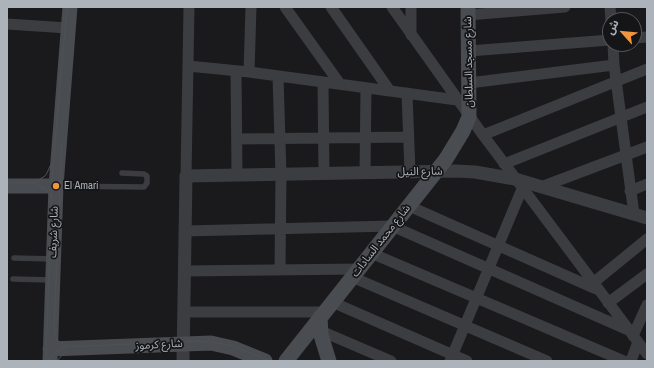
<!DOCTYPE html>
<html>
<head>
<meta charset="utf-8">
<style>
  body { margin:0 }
  #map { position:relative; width:654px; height:368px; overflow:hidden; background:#1a1a1c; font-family:"Archivo Narrow","Noto Sans Arabic",sans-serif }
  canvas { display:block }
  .frame { position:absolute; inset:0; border:8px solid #acb3bb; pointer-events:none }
  .north { position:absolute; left:602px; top:12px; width:40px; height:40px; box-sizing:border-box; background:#151517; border:1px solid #515459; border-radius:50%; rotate:297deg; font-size:11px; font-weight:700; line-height:16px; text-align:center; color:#acb3bb }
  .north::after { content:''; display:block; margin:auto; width:14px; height:18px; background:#f0943d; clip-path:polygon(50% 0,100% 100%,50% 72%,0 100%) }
</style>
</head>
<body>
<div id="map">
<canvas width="654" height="368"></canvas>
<div class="frame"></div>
<div class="north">ش</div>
</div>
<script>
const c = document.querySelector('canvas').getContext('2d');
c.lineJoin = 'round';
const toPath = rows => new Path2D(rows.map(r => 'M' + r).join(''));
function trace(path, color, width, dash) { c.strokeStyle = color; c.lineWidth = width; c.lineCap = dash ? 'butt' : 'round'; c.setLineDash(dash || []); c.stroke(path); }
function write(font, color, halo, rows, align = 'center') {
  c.font = font + ' "Archivo Narrow","Noto Sans Arabic",sans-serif'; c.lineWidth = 3.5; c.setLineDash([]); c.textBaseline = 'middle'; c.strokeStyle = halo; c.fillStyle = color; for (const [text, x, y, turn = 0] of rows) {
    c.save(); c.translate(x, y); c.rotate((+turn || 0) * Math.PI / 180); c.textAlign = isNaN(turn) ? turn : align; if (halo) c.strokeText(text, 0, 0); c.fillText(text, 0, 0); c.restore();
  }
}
trace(toPath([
  [56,186,144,187,147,183,147,176,144,174,122,173],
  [14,258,53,259],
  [13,279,52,280]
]), '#3b3d41', 5.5);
trace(toPath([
  [285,7,340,84],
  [331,7,390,91],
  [392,7,483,135,647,354],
  [411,7,411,35],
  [610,7,611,20],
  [468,15,565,7],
  [7,24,68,28],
  [634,38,647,37],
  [613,44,614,65,634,214],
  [469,51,610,40],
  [188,66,249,72,457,100],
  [236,71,237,175],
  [249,72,251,7],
  [278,76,281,175,280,270],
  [323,82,324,174],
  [469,83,614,65],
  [407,93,410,172],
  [483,135,647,69],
  [237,139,408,137],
  [504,164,647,107],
  [365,173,366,88],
  [186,176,189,7],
  [541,187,647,147],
  [630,191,647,184],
  [409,206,596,289],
  [185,231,392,226,628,330],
  [371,253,624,361],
  [184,271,359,269],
  [352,277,547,361],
  [593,283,647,239],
  [332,302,467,361],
  [608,303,647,274],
  [184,312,324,312],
  [321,331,391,361],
  [633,336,647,305],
  [450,361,522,189],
  [631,361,638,342]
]), '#3b3d41', 11);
trace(toPath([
  [183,361,186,176,456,171,475,172,515,179,647,218]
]), '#3b3d41', 13);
trace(toPath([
  [7,186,56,186],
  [320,317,321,335,329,361],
  [50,349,211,343,233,348,265,361],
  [50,361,56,186,70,7],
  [286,361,446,159,463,131,469,117,468,7]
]), '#494c51', 15);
trace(toPath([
  [62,141,54,329,56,337,59,342,69,347],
  [30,182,37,181,45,176,47,173,51,164],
  [7,183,34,183,47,190,51,197],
  [46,361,52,177,67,7],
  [48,361,56,352,64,347,199,341,218,343,233,346,270,361],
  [57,361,64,353,68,351]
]), '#4e5156', 1);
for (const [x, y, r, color] of [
  [56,186,4,"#f0943d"]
]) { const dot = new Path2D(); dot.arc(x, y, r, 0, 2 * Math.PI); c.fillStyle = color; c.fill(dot); trace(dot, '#151517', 1.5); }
write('11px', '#acb3bb', '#151517', [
  ["شارع مسجد السلطان",469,62,-91],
  ["شارع النيل",420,172,-1],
  ["شارع شريف",54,232,-88],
  ["شارع محمد السادات",381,241,-52],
  ["شارع كرموز",159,345,-3]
]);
write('11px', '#acb3bb', '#151517', [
  ["El Amari",64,186]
], 'left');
</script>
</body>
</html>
